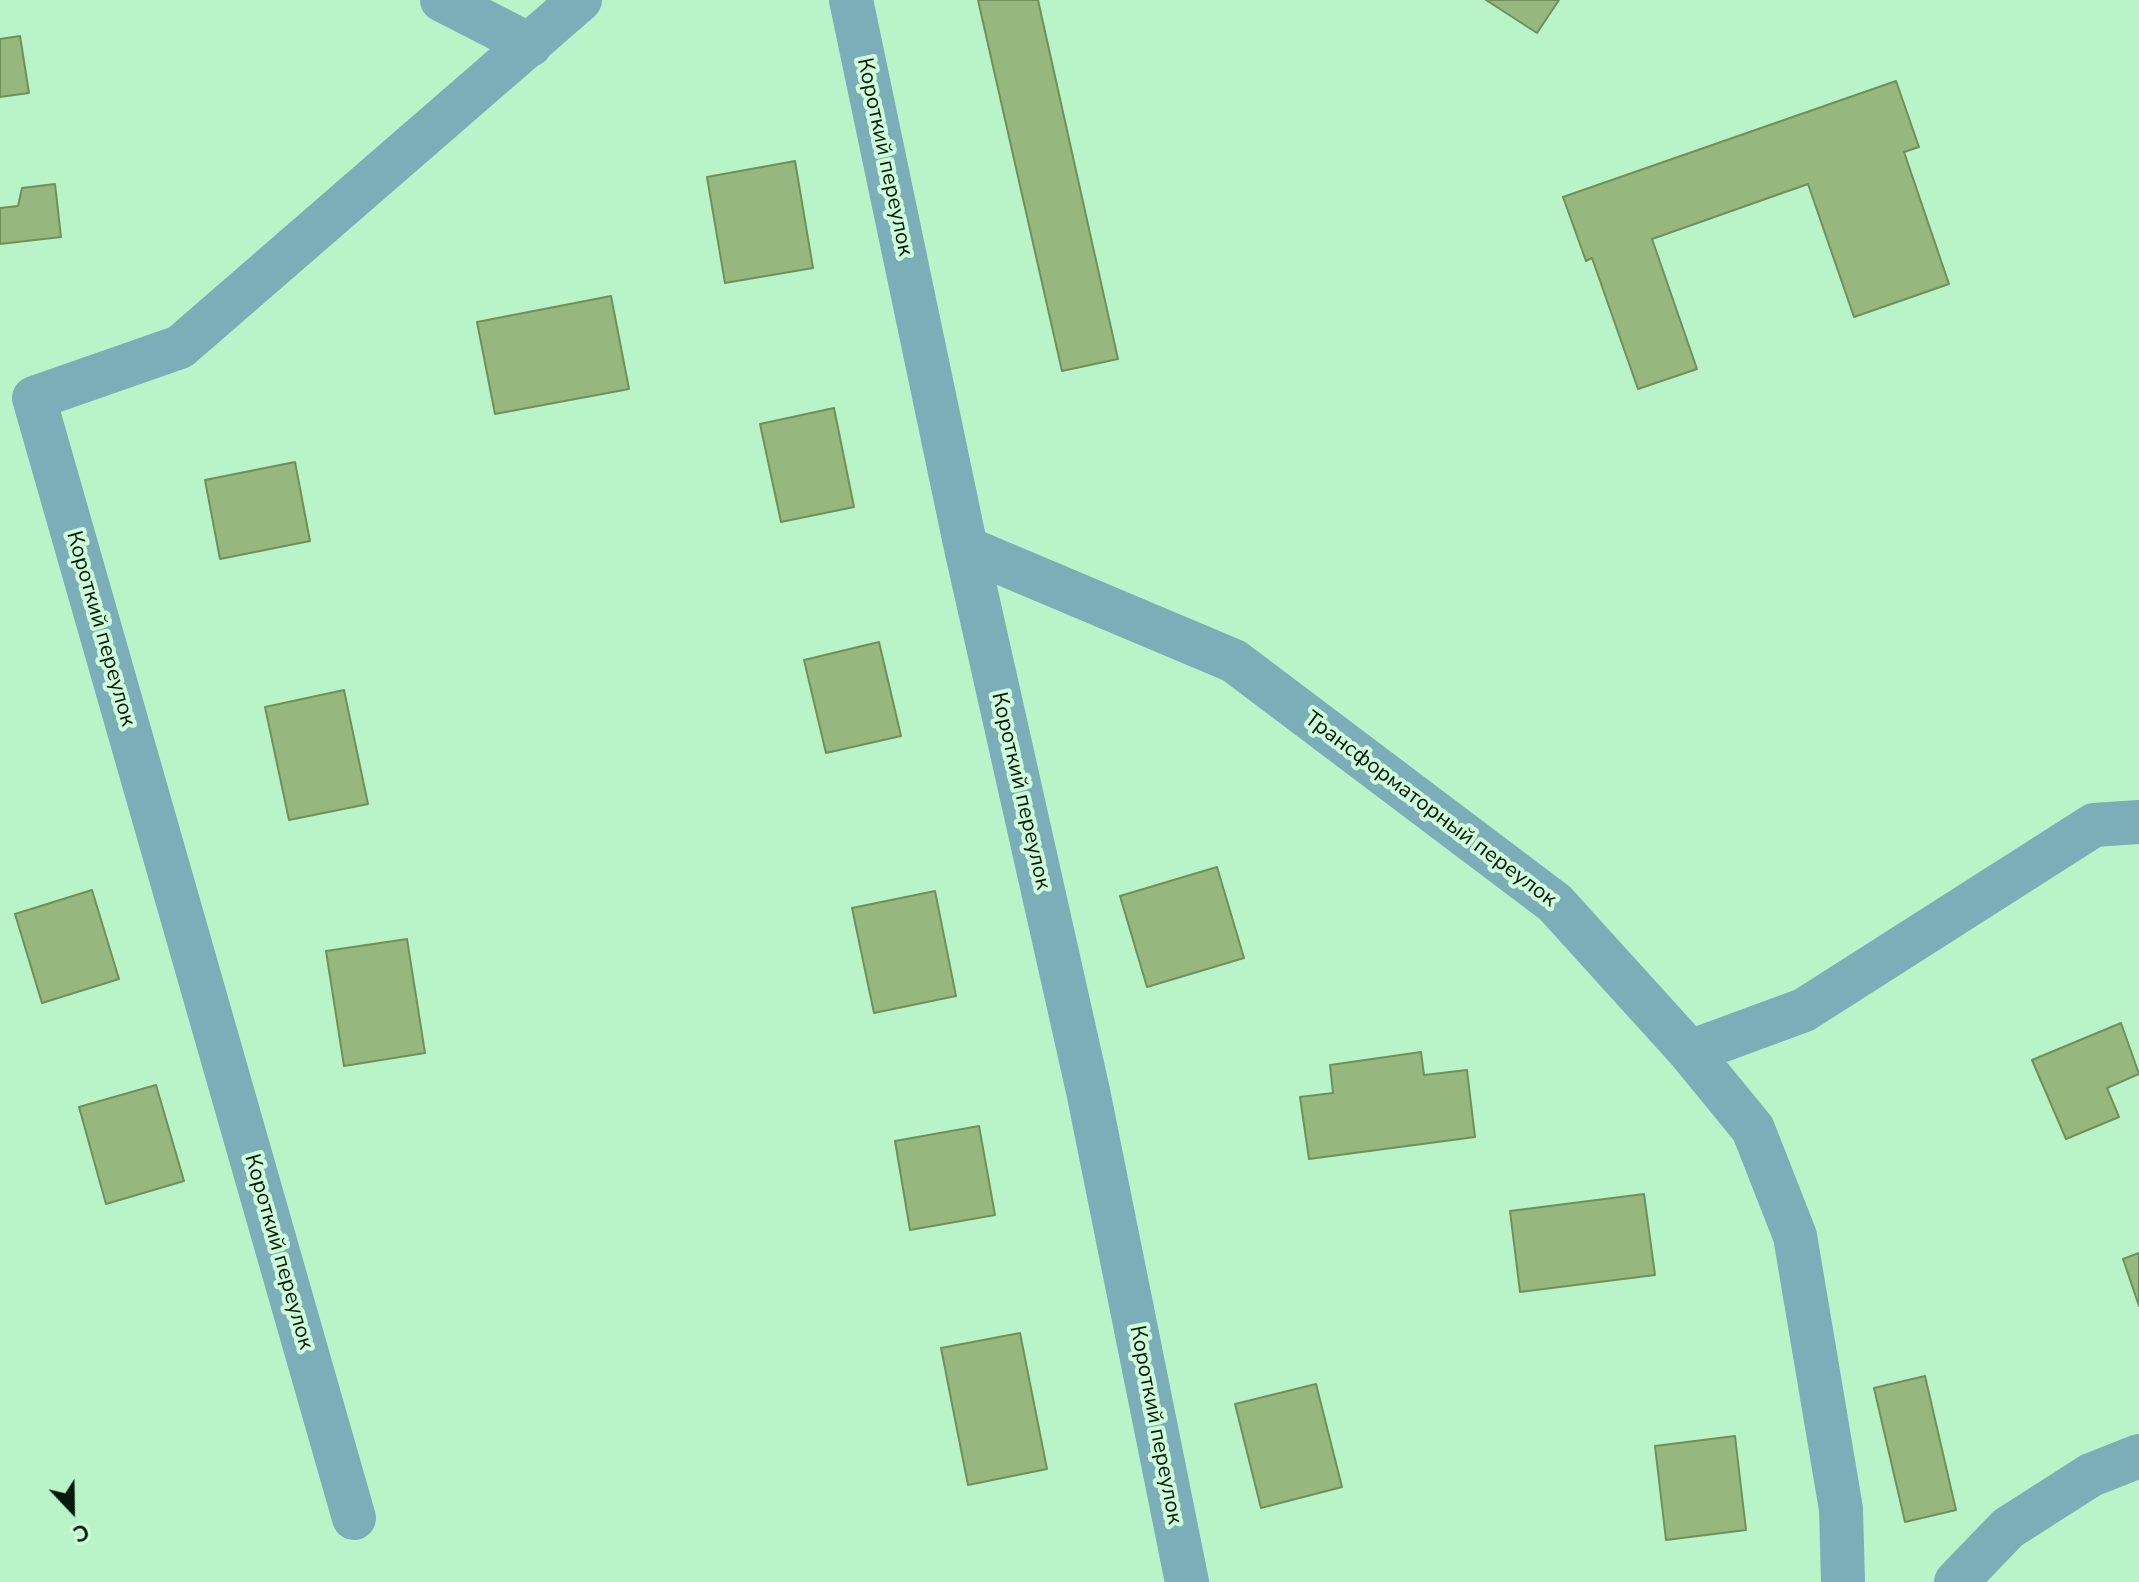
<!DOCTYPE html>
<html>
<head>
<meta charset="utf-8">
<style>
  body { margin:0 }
  #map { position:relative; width:2139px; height:1582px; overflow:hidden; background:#b8f4c7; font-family:"Nunito Sans",sans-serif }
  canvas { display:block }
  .north { position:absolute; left:32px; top:1470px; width:80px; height:80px; -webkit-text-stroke:6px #cefeda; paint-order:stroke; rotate:158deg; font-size:22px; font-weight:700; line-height:32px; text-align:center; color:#03190a }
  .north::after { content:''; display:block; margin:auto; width:28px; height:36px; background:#03190a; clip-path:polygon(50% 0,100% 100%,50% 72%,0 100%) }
</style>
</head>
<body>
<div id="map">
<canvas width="2139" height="1582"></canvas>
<div class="north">С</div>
</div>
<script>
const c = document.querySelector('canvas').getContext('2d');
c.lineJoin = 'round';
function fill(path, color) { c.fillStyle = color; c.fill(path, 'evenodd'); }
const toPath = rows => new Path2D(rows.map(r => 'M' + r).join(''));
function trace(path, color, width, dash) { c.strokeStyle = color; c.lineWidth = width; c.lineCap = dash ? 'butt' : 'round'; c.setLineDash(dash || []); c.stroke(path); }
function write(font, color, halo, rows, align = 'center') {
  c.font = font + ' "Nunito Sans",sans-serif'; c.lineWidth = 8; c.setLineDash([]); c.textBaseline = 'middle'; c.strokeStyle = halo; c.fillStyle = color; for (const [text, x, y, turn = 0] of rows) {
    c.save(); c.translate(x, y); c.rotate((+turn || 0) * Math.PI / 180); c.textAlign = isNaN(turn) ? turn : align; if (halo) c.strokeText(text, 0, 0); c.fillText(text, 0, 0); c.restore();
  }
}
const building = toPath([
  [978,0,1038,0,1118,359,1062,371,978,0],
  [1486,0,1559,0,1537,33,1486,0],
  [20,36,29,93,0,97,0,39,20,36],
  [1896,81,1919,147,1904,152,1949,284,1854,317,1808,184,1652,239,1697,369,1638,389,1592,258,1586,261,1563,197,1896,81],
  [795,161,813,268,725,283,707,177,795,161],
  [55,184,61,237,0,244,0,208,18,206,22,188,55,184],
  [611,296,629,389,495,414,477,322,611,296],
  [834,408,854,507,781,522,760,424,834,408],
  [295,462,310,541,220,559,205,480,295,462],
  [879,642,901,736,826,753,804,660,879,642],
  [344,690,368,804,289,820,265,707,344,690],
  [1217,867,1244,958,1147,987,1120,896,1217,867],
  [92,890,119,979,42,1003,15,914,92,890],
  [935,891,956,996,874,1013,852,908,935,891],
  [407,939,425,1053,344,1066,326,951,407,939],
  [2121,1023,2139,1074,2107,1088,2119,1117,2066,1139,2032,1060,2121,1023],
  [1421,1052,1424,1075,1467,1070,1475,1137,1309,1159,1300,1097,1333,1093,1330,1065,1421,1052],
  [156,1085,184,1181,106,1204,79,1107,156,1085],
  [979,1126,995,1215,910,1230,895,1141,979,1126],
  [1644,1194,1655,1275,1520,1292,1510,1211,1644,1194],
  [2139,1253,2139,1306,2123,1259,2139,1253],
  [1020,1333,1047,1469,968,1485,941,1348,1020,1333],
  [1925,1376,1956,1510,1905,1522,1874,1388,1925,1376],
  [1316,1384,1342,1487,1261,1508,1235,1404,1316,1384],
  [1735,1436,1746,1530,1666,1540,1655,1446,1735,1436]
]);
fill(building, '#96b77e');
trace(building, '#719059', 2);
trace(toPath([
  [442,0,530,45],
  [851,0,966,548,1088,1091,1187,1582],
  [966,548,1234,661,1555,903,1690,1052,1753,1129,1795,1236,1841,1509,1843,1582],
  [1690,1052,1804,1010,2094,825,2139,822],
  [354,1518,34,398,180,347,580,0],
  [1956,1582,2008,1528,2091,1475,2139,1456]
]), '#7caeb9', 44);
write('22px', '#03190a', '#cefeda', [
  ["Короткий переулок",884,157,78],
  ["Короткий переулок",100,629,74],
  ["Короткий переулок",1020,791,77],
  ["Трансформаторный переулок",1430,810,37],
  ["Короткий переулок",278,1252,74],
  ["Короткий переулок",1155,1425,79]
]);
</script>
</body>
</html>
